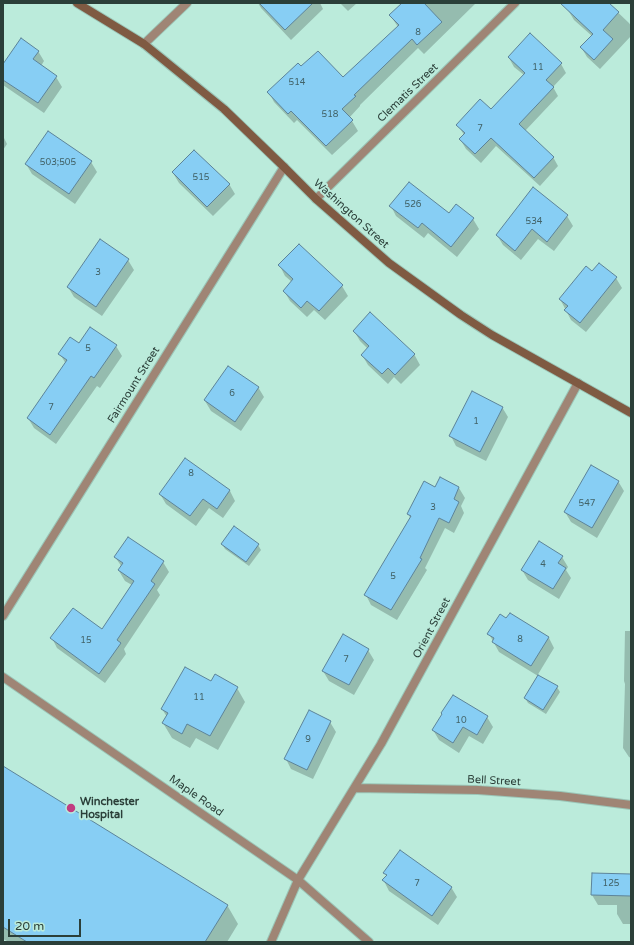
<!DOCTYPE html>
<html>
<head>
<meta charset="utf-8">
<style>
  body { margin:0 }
  #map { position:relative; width:634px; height:945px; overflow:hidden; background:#bbebdb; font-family:"Varela Round",sans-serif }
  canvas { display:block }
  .frame { position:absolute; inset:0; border:4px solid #2b3f39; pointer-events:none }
  .scale { position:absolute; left:8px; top:919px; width:73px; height:18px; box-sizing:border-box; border:2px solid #2b3f39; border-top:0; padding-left:5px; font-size:12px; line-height:14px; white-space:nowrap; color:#2b3f39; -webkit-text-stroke:3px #bbebdb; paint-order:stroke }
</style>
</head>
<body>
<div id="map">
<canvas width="634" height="945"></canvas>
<div class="frame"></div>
<div class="scale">20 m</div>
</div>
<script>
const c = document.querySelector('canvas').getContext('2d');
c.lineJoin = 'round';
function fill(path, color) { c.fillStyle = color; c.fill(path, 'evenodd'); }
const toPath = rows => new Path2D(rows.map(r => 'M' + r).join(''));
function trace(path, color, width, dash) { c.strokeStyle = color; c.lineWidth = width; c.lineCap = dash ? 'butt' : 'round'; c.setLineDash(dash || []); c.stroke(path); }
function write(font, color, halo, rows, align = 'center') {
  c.font = font + ' "Varela Round",sans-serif'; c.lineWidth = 4; c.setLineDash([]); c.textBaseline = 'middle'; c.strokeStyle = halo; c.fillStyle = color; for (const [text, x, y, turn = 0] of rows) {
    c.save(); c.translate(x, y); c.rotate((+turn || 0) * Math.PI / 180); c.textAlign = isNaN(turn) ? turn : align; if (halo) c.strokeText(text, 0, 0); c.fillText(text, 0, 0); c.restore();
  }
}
fill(toPath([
  [258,3,320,3,323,9,291,40,261,8],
  [340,3,357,3,348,11],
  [403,3,476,3,424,54,418,48,360,105,360,106,349,118,352,121,358,131,332,155,297,120,294,123,274,102,269,92,300,68,343,78,398,27,390,15],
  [575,3,608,3,629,23,631,26,631,36,600,69,587,57,581,47,592,36,574,20,568,10],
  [38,51,44,61,41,66,56,77,62,87,44,113,3,85,3,66],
  [509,58,561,64,566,73,553,87,558,96,525,131,553,157,558,166,540,186,496,146,481,163,466,149,460,139,464,135,458,125,491,110,524,75,514,67],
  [3,136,7,144,3,150],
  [91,162,97,172,75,204,32,174,26,164],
  [173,173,229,184,235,194,213,216,179,183],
  [533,189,567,216,573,226,554,251,538,239,521,260,503,245,497,235],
  [391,206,473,219,479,229,457,257,428,233,424,238,396,216],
  [100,240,128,260,134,270,102,316,74,297,68,287],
  [299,245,342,286,348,296,325,320,314,310,307,317,290,301,284,291,292,282,285,276,280,266],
  [593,273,616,278,622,288,586,332,571,320,560,299],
  [354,331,414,354,420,365,401,384,394,377,388,384,368,365,362,355,368,349,360,341],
  [79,344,116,346,122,356,100,388,97,386,56,444,34,428,28,418,66,364,60,354],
  [258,387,264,397,241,431,211,411,205,401],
  [502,407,508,417,486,461,456,446,451,436],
  [185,459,230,491,235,501,223,518,209,508,196,526,166,504,160,494],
  [440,478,459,488,465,498,461,506,464,513,454,533,445,528,425,568,427,570,397,620,371,605,366,595,411,519,408,514,435,488],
  [618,481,624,491,597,538,571,522,565,512],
  [128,538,163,562,169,572,157,590,160,595,124,649,126,654,105,683,57,648,52,638,102,630,132,585,125,581,119,571,122,567,115,557],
  [222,544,258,545,261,550,249,566,225,549],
  [562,557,568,567,566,570,571,578,559,599,528,580,522,570],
  [510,614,549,638,554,648,537,676,557,687,560,692,546,714,528,703,525,698,538,676,499,652,489,634,507,619],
  [625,631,631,631,631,758,629,757,623,748,625,684,624,681],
  [368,650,374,660,354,695,329,681,323,671],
  [212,683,237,688,245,702,218,750,196,738,190,748,172,738,163,723,167,717,162,709],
  [487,717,493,727,483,744,469,736,459,753,439,740,433,730],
  [330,722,336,732,313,779,291,769,286,759],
  [3,767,227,905,238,924,227,942,9,942,3,939],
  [385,873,451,887,457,897,438,925,389,891,384,881,387,877],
  [631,875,631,924,623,924,617,914,617,905,598,905,592,895]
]), '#0003');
const building = toPath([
  [259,3,313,3,285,30,259,3],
  [402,3,424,3,442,22,417,45,412,39,354,95,356,96,342,109,353,120,326,146,291,111,288,114,267,92,298,63,301,66,318,51,343,77,399,25,389,15,402,3],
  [560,3,609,3,619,12,603,30,613,39,594,60,580,47,593,34,560,3],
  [530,33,562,63,546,80,554,87,519,124,554,157,534,178,491,138,475,154,459,139,465,133,456,125,480,99,491,109,525,73,508,57,530,33],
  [21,38,39,51,33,59,57,76,38,103,3,80,3,64,21,38],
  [48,131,92,161,69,194,25,164,48,131],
  [194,150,230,184,207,207,172,172,194,150],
  [409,182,449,213,456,204,474,218,451,247,422,223,418,228,389,206,409,182],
  [533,187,568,215,547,242,532,229,515,251,496,235,533,187],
  [100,239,129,259,96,307,67,287,100,239],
  [299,244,343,285,319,311,307,301,301,308,283,291,293,279,278,265,299,244],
  [599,263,617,277,580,323,564,310,568,306,559,299,586,266,592,271,599,263],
  [370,312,415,354,395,375,388,368,382,374,361,355,369,346,353,331,370,312],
  [90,327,117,345,94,378,91,376,50,435,27,418,67,360,58,354,70,337,79,343,90,327],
  [228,366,259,387,235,422,204,400,228,366],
  [472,391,503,407,480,452,449,436,472,391],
  [185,458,230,490,217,509,203,499,190,516,159,494,185,458],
  [591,465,619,481,592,528,564,512,591,465],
  [440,477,459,487,454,499,459,502,449,523,439,518,420,558,422,559,391,610,364,595,411,516,407,514,424,481,435,487,440,477],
  [234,526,259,544,246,562,221,544,234,526],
  [128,537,164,561,151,581,155,584,117,640,121,643,99,674,50,638,73,608,102,629,134,581,118,570,123,563,114,557,128,537],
  [539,541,563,556,558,563,566,568,553,589,521,570,539,541],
  [510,613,549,637,531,666,492,642,494,638,487,634,500,614,506,618,510,613],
  [343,634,369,649,349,685,322,671,343,634],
  [185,667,211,681,215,674,238,687,210,736,187,724,182,734,162,723,168,713,161,709,185,667],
  [538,675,558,686,543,710,524,698,538,675],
  [453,695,488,716,477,735,463,727,453,743,432,730,442,714,441,713,453,695],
  [309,710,331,721,307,770,284,759,309,710],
  [3,766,228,905,205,942,27,942,3,927,3,766],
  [400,850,452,887,432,916,382,880,387,875,383,873,400,850],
  [592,873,631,874,631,896,591,895,592,873]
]);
fill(building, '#87cef4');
trace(building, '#5c8399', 1);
const street = toPath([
  [144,44,187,3],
  [316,199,515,3],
  [3,616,284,167],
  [3,677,298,880,369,942],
  [355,788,478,790,560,796,631,805],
  [271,942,298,880,381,744,578,383]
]);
const secondary = toPath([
  [77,3,144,44,224,109,284,167,316,199,389,263,461,315,492,335,631,413]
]);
trace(street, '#9bc5b7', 10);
trace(secondary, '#9bc5b7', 10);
trace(street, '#9f8575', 8);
trace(secondary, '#7f5a42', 8);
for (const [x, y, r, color] of [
  [71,808,5,"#c13c80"]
]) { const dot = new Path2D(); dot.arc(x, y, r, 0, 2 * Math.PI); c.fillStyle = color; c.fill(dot); trace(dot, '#bbebdb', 1.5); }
write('9px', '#426368', null, [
  ["8",418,33],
  ["11",538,68],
  ["514",297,83],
  ["518",330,115],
  ["7",480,129],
  ["503;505",58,163],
  ["515",201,178],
  ["526",413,205],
  ["534",534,222],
  ["3",98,273],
  ["5",88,349],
  ["6",232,394],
  ["7",51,408],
  ["1",476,422],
  ["8",191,474],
  ["547",587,504],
  ["3",433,508],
  ["4",543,565],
  ["5",393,577],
  ["8",520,640],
  ["15",86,641],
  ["7",346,660],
  ["11",199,698],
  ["10",461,721],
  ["9",308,740],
  ["7",417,884],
  ["125",611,884]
]);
write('11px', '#2b3f39', '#bbebdb', [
  ["Clematis Street",408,93,-44],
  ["Washington Street",351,214,42],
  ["Fairmount Street",134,385,-58],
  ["Orient Street",432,628,-62],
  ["Bell Street",494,781,3],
  ["Maple Road",196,796,35]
]);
write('bold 11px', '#2b3f39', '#bbebdb', [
  ["Winchester",80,802],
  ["Hospital",80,815]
], 'left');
</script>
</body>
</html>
